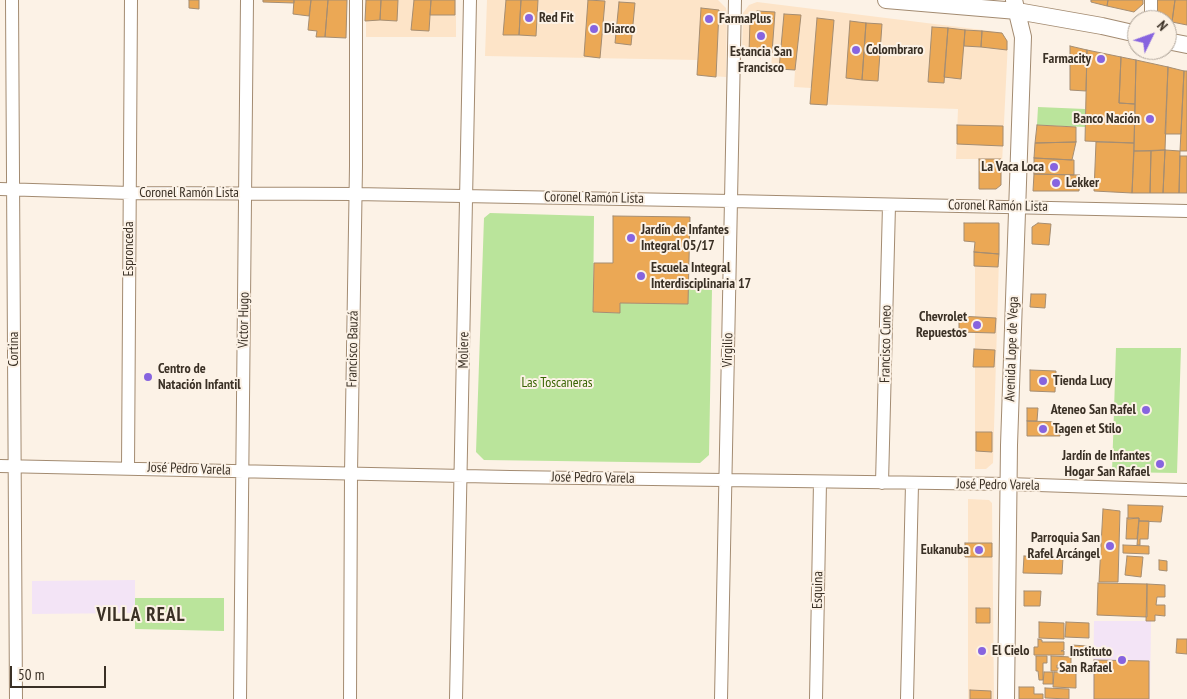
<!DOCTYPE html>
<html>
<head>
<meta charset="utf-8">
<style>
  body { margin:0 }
  #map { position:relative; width:1187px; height:699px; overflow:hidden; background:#fcf2e6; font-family:"PT Sans Narrow",sans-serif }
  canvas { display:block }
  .north { position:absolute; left:1127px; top:10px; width:50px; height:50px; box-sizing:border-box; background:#fcf2e6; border:1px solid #aea499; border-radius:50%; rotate:48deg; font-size:14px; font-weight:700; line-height:20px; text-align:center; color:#3a3025 }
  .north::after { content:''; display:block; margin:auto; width:18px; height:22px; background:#8764df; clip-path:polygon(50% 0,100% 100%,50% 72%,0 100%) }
  .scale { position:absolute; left:10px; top:666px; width:96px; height:22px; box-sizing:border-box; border:2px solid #3a3025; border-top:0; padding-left:6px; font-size:15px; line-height:18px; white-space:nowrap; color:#3a3025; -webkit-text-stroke:4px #fcf2e6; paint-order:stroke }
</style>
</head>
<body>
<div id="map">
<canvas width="1187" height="699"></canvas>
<div class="north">N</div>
<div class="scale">50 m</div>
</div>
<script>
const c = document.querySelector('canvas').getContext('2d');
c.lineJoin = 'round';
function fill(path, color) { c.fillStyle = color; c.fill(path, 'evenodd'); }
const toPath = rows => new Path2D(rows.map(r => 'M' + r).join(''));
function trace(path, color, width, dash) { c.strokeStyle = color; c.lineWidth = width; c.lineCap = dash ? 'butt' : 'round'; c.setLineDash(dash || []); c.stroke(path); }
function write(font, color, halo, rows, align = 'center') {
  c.font = font + ' "PT Sans Narrow",sans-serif'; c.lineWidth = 4; c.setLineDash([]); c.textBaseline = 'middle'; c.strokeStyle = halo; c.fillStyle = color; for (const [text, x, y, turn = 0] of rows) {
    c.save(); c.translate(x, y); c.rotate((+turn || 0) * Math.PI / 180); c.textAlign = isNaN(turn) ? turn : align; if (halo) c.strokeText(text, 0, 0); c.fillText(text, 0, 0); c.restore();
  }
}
fill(toPath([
  [366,0,456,0,456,37,366,37],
  [487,0,718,0,726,8,727,14,726,77,697,75,698,60,485,56],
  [757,2,999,32,1008,41,1001,184,995,189,980,190,979,159,956,159,958,109,810,104,811,88,794,87,795,70,771,70,772,53,742,52,743,13,749,5],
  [975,222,1000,224,993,463,986,469,975,469],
  [968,499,989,500,992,503,994,699,968,699]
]), '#fde4c8');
fill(toPath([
  [135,580,135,613,32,614,32,581],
  [1094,621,1151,621,1150,699,1093,699]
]), '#f3e4f6');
fill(toPath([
  [1038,107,1085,109,1085,127,1037,125],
  [490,213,594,216,593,312,619,313,620,303,688,304,688,289,712,289,709,455,700,463,484,460,476,452,484,218],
  [1116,348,1181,348,1177,473,1112,472],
  [135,598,224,598,224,631,135,629]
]), '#bae49b');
const building = toPath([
  [189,0,199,0,199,9,189,8,189,0],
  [263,0,294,0,294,3,263,2,263,0],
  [294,0,311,0,309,16,293,14,294,0],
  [311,0,328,0,325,37,316,37,317,31,308,30,311,0],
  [328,0,347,0,346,38,325,37,328,0],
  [366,0,381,0,380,20,365,21,366,0],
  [381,0,398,0,397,21,380,20,381,0],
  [414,0,431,0,429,31,411,30,414,0],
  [431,0,455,0,455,15,430,15,431,0],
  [506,0,521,0,519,35,503,35,506,0],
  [521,0,538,0,536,36,519,35,521,0],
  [588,0,605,1,600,58,584,56,588,0],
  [1091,0,1108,0,1107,6,1091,2,1091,0],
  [1108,0,1143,0,1143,4,1134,12,1107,6,1108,0],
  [1157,0,1175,0,1172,22,1157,18,1157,0],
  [1175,0,1187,0,1187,25,1172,22,1175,0],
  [619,2,635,3,631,45,615,43,619,2],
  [701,8,719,10,716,77,697,75,701,8],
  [757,11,775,12,772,53,749,53,750,20,757,11],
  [784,14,801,15,795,70,779,69,784,14],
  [817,18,834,20,827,105,810,104,817,18],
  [850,21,866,23,862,80,846,78,850,21],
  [866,23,882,24,878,81,862,80,866,23],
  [932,27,948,28,944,83,928,82,932,27],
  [948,28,965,30,961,79,944,77,948,28],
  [965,30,982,31,981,47,964,46,965,30],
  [982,31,1002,33,1007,41,1007,50,981,47,982,31],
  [1070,46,1087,50,1086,91,1070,90,1070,46],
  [1087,50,1121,57,1119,103,1135,104,1134,143,1085,141,1087,50],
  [1121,57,1136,60,1135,104,1119,103,1121,57],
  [1136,60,1168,67,1165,150,1134,151,1136,60],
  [1168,67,1184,71,1181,134,1165,134,1168,67],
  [1184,71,1187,71,1187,151,1180,151,1184,71],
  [957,125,1003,126,1003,146,957,144,957,125],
  [1037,125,1076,127,1076,142,1035,143,1037,125],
  [1076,142,1072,160,1034,158,1035,143,1076,142],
  [1096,142,1134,143,1132,193,1094,191,1096,142],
  [1165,150,1180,151,1179,193,1163,193,1165,150],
  [1165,150,1163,193,1150,193,1151,151,1165,150],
  [1134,151,1151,151,1150,193,1132,193,1134,151],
  [1180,156,1187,156,1187,193,1179,193,1180,156],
  [1034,158,1074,160,1074,175,1034,174,1034,158],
  [979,159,1001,159,1001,185,996,189,979,189,979,159],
  [1034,174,1080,175,1079,191,1033,191,1034,174],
  [613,216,690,217,688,304,620,303,620,313,593,312,594,263,613,263,613,216],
  [964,223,999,223,999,254,974,252,975,242,964,241,964,223],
  [1038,223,1051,224,1049,245,1032,244,1032,227,1038,223],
  [974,252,999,254,998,267,974,266,974,252],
  [1031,294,1046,294,1045,308,1030,307,1031,294],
  [959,316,996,318,995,333,959,332,959,316],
  [974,349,995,350,994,367,973,367,974,349],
  [1030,370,1056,371,1055,392,1030,391,1030,370],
  [1027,408,1038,408,1037,421,1027,421,1027,408],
  [1027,421,1060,422,1060,436,1027,436,1027,421],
  [976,432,992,432,992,452,976,451,976,432],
  [1128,505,1163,506,1161,522,1139,521,1139,518,1128,519,1128,505],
  [1103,509,1120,511,1118,582,1099,582,1103,509],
  [1127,518,1139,518,1137,539,1126,539,1127,518],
  [1139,521,1149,521,1148,539,1140,539,1140,545,1137,545,1139,521],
  [965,543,992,543,992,557,965,557,965,543],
  [1123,545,1149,546,1149,554,1123,553,1123,545],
  [1024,556,1063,558,1062,574,1023,573,1024,556],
  [1127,556,1143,557,1141,577,1125,575,1127,556],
  [1159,560,1167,561,1167,571,1159,570,1159,560],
  [1098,583,1147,584,1147,617,1097,615,1098,583],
  [1147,584,1165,585,1165,597,1157,597,1156,605,1165,605,1165,616,1155,615,1155,621,1146,621,1147,584],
  [1024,591,1041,591,1040,606,1024,606,1024,591],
  [976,608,990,608,990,623,976,623,976,608],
  [1039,622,1064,623,1064,639,1039,638,1039,622],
  [1066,622,1089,623,1089,638,1065,637,1066,622],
  [1038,639,1042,640,1042,642,1064,642,1064,650,1061,651,1064,651,1064,655,1034,655,1034,647,1038,647,1038,639],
  [1177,639,1187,639,1187,654,1176,653,1177,639],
  [1072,645,1087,646,1087,656,1071,655,1072,645],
  [1036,656,1047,656,1047,663,1043,663,1043,680,1039,680,1038,671,1036,671,1036,656],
  [1051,656,1071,657,1071,666,1065,666,1065,671,1061,671,1062,666,1057,665,1057,668,1059,668,1059,671,1051,671,1051,656],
  [1094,660,1149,661,1149,699,1094,699,1094,660],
  [1044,672,1053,672,1053,684,1043,684,1044,672],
  [1054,672,1076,673,1076,688,1053,687,1054,672],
  [1019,687,1034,687,1034,694,1043,694,1043,699,1019,699,1019,687],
  [1045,688,1069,689,1069,699,1045,698,1045,688],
  [970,690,991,691,991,699,970,699,970,690]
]);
fill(building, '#eba855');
trace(building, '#a58d72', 1);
const minor = toPath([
  [12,0,16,699],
  [1151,0,1151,20],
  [0,189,130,193,355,194,731,201,1187,211],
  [0,466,510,477,1008,484,1187,490],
  [128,468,131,0],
  [882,483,889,205],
  [240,699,247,0],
  [350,699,351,473,356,166,356,0],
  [456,699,470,0],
  [721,699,735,0],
  [816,699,820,482],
  [907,699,912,484]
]);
const major = toPath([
  [886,0,1017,11,1102,26,1137,34],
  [1167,41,1187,45],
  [1006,699,1009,445,1023,37,1014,0]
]);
trace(minor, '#a38b71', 14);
trace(major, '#a38b71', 18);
trace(minor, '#fff', 12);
trace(major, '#fff', 16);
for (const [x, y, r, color] of [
  [529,18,5,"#8764df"],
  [709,19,5,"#8764df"],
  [594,29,5,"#8764df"],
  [761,36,5,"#8764df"],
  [856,50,5,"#8764df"],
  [1101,59,5,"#8764df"],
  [1150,119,5,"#8764df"],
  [1054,167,5,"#8764df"],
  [1056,183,5,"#8764df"],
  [631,238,5,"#8764df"],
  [641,276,5,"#8764df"],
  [977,325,5,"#8764df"],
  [148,377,5,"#8764df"],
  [1043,381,5,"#8764df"],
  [1146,410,5,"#8764df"],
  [1043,429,5,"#8764df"],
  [1160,464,5,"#8764df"],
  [1110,546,5,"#8764df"],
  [979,550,5,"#8764df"],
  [982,651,5,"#8764df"],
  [1122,660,5,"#8764df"]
]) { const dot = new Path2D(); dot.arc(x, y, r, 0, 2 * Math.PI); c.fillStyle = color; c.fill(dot); trace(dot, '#fcf2e6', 2); }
write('bold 14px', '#3a3025', '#fcf2e6', [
  ["Red Fit",539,18],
  ["FarmaPlus",719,19],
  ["Diarco",604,29],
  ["Colombraro",866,50],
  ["Estancia San",761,52,"center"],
  ["Francisco",761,68,"center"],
  ["Farmacity",1091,59,"right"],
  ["Banco Nación",1140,119,"right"],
  ["La Vaca Loca",1044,167,"right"],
  ["Lekker",1066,183],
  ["Jardín de Infantes",641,230],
  ["Integral 05/17",641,246],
  ["Escuela Integral",651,268],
  ["Interdisciplinaria 17",651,284],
  ["Chevrolet",967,317,"right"],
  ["Repuestos",967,333,"right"],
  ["Centro de",158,369],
  ["Natación Infantil",158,385],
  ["Tienda Lucy",1053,381],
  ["Ateneo San Rafel",1136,410,"right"],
  ["Tagen et Stilo",1053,429],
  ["Jardín de Infantes",1150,456,"right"],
  ["Hogar San Rafael",1150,472,"right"],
  ["Parroquia San",1100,538,"right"],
  ["Rafel Arcángel",1100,554,"right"],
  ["Eukanuba",969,550,"right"],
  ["El Cielo",992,651],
  ["Instituto",1112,652,"right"],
  ["San Rafael",1112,668,"right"]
], 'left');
write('14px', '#3a3025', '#fcf2e6', [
  ["Coronel Ramón Lista",189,193],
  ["Coronel Ramón Lista",594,198,1],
  ["Coronel Ramón Lista",998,206,1],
  ["Espronceda",129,249,-90],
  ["Víctor Hugo",244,320,-89],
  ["Francisco Cuneo",886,344,-89],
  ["Cortina",14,349,-90],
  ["Francisco Bauzá",353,349,-89],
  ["Avenida Lope de Vega",1012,349,-88],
  ["Moliere",464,350,-89],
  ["Virgilio",728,350,-89],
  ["José Pedro Varela",189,469,2],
  ["José Pedro Varela",593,478,1],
  ["José Pedro Varela",998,485,1],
  ["Esquina",818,590,-89]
]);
write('14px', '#396403', '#fcf2e6', [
  ["Las Toscaneras",557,383]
]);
c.letterSpacing = '1px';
write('bold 19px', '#3a3025', '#fcf2e6', [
  ["VILLA REAL",141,616]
]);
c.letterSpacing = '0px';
</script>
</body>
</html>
